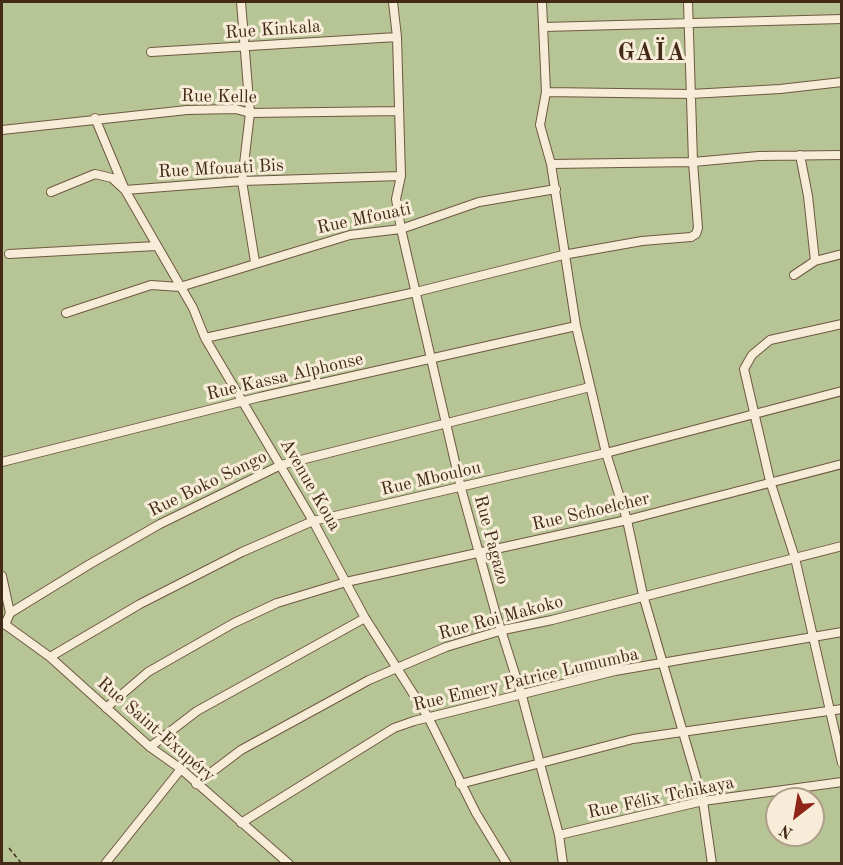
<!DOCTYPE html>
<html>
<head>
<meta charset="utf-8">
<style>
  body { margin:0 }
  #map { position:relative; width:843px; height:865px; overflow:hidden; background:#f2e2c3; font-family:"Old Standard TT",serif }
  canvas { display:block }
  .frame { position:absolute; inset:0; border:3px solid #432a16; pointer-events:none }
  .north { position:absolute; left:765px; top:787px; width:60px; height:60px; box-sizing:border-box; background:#f7ecd8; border:2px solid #af9e8a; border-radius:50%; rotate:211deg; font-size:16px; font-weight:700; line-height:24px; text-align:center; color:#432a16 }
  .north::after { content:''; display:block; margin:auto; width:21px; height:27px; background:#8f2418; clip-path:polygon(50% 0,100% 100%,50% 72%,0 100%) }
</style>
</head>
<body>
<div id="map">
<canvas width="843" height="865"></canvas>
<div class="frame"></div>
<div class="north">N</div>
</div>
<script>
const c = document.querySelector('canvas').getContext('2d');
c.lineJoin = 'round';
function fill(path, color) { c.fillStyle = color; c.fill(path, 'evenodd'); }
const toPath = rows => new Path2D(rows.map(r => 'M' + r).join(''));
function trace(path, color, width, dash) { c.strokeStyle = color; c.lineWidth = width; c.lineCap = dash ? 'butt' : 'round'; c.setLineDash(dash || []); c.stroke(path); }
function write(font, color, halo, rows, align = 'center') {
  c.font = font + ' "Old Standard TT",serif'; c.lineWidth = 6; c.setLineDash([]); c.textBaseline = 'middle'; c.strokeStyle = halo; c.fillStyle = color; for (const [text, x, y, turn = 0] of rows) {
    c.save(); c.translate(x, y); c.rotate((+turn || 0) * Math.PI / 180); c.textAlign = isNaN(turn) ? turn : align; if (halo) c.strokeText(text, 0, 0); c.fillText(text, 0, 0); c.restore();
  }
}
fill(toPath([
  [2,2,841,2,841,863,2,864],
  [777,799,813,799,813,835,777,835]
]), '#b7c496');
const minor = toPath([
  [241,2,250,113,242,181,255,262],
  [393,2,397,37,401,176,396,199,401,229,461,488,495,611,522,696,559,835,563,864],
  [542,2,546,92,540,125,551,164],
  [544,27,842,19],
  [151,52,397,37],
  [546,92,691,94,780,89,842,82],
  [95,118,125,190,193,308,205,338,313,521,365,618,428,717,476,813,507,864],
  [2,130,187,110,236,109,250,113,398,111],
  [800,155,808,196,815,261],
  [51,192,95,174,112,178,125,190,242,181,401,176],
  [9,254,156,246],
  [794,275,815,261,842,254],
  [66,313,151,285,180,287,350,235,401,229,479,202,556,189],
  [842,324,770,340,752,355,744,369,770,481,795,558,842,763],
  [205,338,416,292,563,255,642,241,691,237,696,234,698,228,693,162,688,2],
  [2,462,260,397,576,326],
  [2,576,10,613],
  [3,623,50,657,150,747,181,769,289,864],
  [5,625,10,613,90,564,160,524,281,465,590,387],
  [50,657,140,604,242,552,313,521,606,453,842,391],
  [106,708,148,672,234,623,277,603,346,582,627,520,842,464],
  [150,747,197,711,365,618],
  [196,784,241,750,369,680,446,647,503,630,552,620,842,546],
  [460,784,633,739,842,709],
  [241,823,394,728,414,721,615,671,842,632],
  [559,835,703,801,842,782],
  [105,864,181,769],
  [712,864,703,801,643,595,627,520,606,453,576,326,551,164,693,162,759,156,842,155]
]);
trace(minor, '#6f5841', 10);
trace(toPath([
  [9,848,22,864]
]), '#432a16', 1.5, [4.5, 3]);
trace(minor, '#f7ecd8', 8);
write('18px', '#432a16', '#f7ecd8', [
  ["Rue Kinkala",273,30,-4],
  ["Rue Kelle",219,97,1],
  ["Rue Mfouati Bis",221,169,-3],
  ["Rue Mfouati",364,219,-12],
  ["Rue Kassa Alphonse",285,377,-13],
  ["Rue Mboulou",431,479,-13],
  ["Rue Boko Songo",208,484,-26],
  ["Avenue Koua",310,485,60],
  ["Rue Schoelcher",591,512,-13],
  ["Rue Pagazo",491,540,75],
  ["Rue Roi Makoko",501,618,-15],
  ["Rue Emery Patrice Lumumba",526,680,-13],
  ["Rue Saint-Exupéry",156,730,41],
  ["Rue Félix Tchikaya",661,798,-12]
]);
c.letterSpacing = '1.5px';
write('bold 24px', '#432a16', '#f7ecd8', [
  ["GAÏA",652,54]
]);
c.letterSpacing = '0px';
</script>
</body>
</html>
